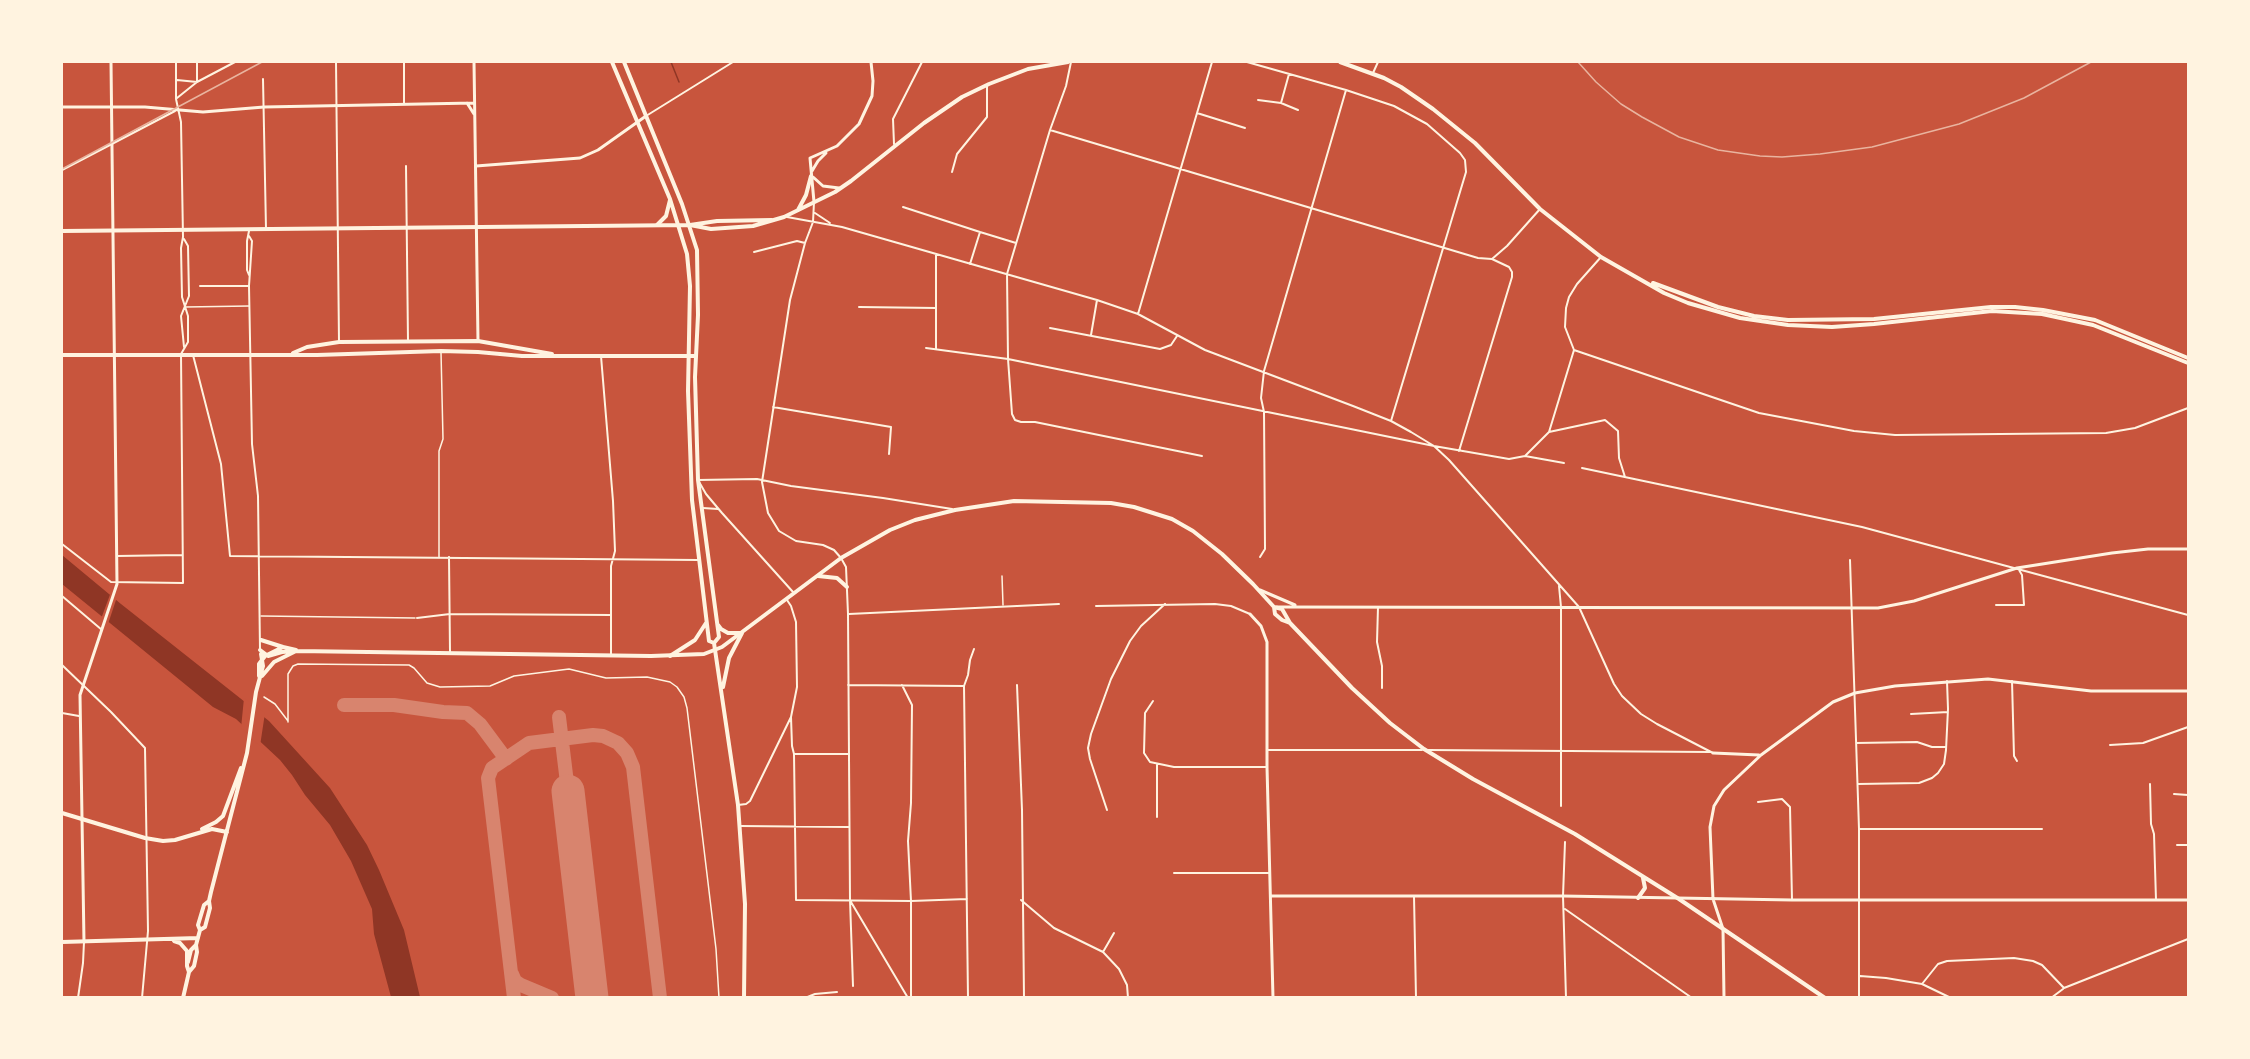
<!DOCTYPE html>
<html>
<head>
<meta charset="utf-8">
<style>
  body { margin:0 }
  #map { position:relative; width:2250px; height:1059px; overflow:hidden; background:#c8553d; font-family:"Fira Sans Condensed",sans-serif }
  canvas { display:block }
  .frame { position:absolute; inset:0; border:63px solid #fff3e0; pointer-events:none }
</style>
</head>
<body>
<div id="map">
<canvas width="2250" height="1059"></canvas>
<div class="frame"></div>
</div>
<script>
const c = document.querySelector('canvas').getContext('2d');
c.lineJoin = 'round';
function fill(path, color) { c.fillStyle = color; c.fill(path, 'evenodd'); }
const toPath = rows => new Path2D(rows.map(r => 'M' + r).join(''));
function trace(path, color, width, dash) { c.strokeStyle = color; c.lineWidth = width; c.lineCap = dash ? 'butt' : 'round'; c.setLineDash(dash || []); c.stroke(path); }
fill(toPath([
  [62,555,121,604,269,721,330,788,367,845,379,870,404,930,420,997,391,997,374,934,372,909,351,861,330,825,305,795,292,775,280,760,236,719,213,707,62,584]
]), '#8f3625');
fill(toPath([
  [111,592,117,597,108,624,101,619],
  [244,698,265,713,260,746,241,728]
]), '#c8553d');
trace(toPath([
  [671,62,679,82]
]), '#8f3625', 1.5);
trace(toPath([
  [344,705,394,705,443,712,467,713,480,724,506,759],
  [559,717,568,791],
  [512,974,515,981,521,985,552,998],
  [514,998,488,778,492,768,529,743,593,735,603,736,618,743,627,753,633,767,660,998]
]), '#d8846e', 14);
trace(toPath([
  [568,791,592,998]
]), '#d8846e', 33);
trace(toPath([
  [185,307,249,306],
  [439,557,439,451,443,439,441,352],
  [1002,576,1003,605],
  [261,616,415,618],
  [264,697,275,704,288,721],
  [288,722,288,674,293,666,298,664,409,665,414,668,427,683,440,687,490,686,514,676,569,669,606,678,647,677,670,682,677,687,684,697,687,708,716,949,719,998]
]), '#fff3e0', 1.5);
trace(toPath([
  [197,62,197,82],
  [336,62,339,342],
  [404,62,404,104],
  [1071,62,1066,86,1050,130,1007,274,1008,359,1012,414,1015,420,1021,422,1035,422,1202,456],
  [1247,62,1346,90,1394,106,1427,124,1460,153,1465,160,1466,172,1391,421],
  [1373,73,1378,62],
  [263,79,266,229],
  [177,80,197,82],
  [177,98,197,82,235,62],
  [1258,100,1281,103,1298,110],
  [1281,103,1289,74],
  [1197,113,1245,128],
  [646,116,733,62],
  [1050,130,1478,258,1492,259,1509,267,1512,272,1512,277,1459,451],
  [894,144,893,119,922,62],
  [406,166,408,341],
  [62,170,175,111],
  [952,172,957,154,987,117,987,85],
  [814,202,813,222,805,243,790,300,762,482,768,513,779,531,796,541,823,545,834,550,841,558,846,567,848,614,850,900,853,986],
  [903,207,980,232,970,264],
  [815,213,830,223],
  [787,217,842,227,1097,300,1138,314,1205,350,1353,406,1391,421,1411,432,1434,446,1449,460,1579,607,1614,684,1622,696,1641,714,1657,724,1713,753],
  [249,231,247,241,247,270,249,275],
  [980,232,1016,243],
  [249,236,252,241,249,286,252,444,258,496,260,650],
  [754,252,797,241,805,243],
  [936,254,936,349],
  [1492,259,1507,246,1540,209],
  [200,286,249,286],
  [859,307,936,308],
  [1138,314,1212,62],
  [1050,328,1160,349,1171,345,1177,336],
  [1091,335,1097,300],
  [184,347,181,316,189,296,188,246,184,239],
  [926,348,1008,359,1434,446,1509,459,1525,456,1564,463],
  [1574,350,1759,413,1854,431,1895,435,2106,433,2135,428,2188,408],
  [193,355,221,464,230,556,698,560],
  [601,356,613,501,615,551,611,566,611,654],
  [773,407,891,427,889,454],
  [1549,432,1574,350,1565,327,1566,308,1569,297,1577,284,1601,257],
  [1525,456,1549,432,1605,420,1618,431,1619,458,1625,477],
  [1582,468,1862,527,2188,615],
  [703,508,718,509],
  [62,544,111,582,183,583,181,354,188,342,188,316,182,297,181,248,183,237,181,122,176,99,176,62],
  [117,556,182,555],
  [449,557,450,652],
  [1260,557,1265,549,1264,412,1261,398,1264,371,1346,90],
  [1850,560,1859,829,1859,998],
  [1559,586,1561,607,1561,806],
  [793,592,722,513,706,494,698,480,757,479,791,486,883,498,952,509],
  [62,596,102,630],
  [787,600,791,606,796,622,797,687,791,717,792,746,794,754,796,900,911,901,967,899],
  [1996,605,2024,605,2022,575,2019,570],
  [1096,606,1215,604,1231,606,1250,614],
  [1378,607,1377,642,1382,666,1382,688],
  [849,614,1059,604],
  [417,618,450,614,611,615],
  [62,665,111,712,145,748,148,931,142,998],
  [2012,681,2014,756,2017,761],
  [848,685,964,686],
  [902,685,912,705,911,803,908,841,911,901,911,998],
  [1017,685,1022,810,1024,998],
  [1153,701,1145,713,1144,753,1150,762,1174,767,1267,767],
  [62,713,79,716],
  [1911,714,1948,712],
  [1856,743,1917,742,1932,747,1945,747],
  [2110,745,2143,743,2188,727],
  [1267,750,1422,750],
  [1428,750,1710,752],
  [794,754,848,754],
  [1157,765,1157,817],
  [1858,784,1919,783,1932,778,1938,773,1944,764,1946,750,1948,709,1947,681],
  [2150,784,2151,824,2154,834,2156,900],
  [2174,794,2188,795],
  [1758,802,1782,799,1790,807,1792,900],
  [738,805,746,804,750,801,791,717],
  [1107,810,1090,759,1088,748,1091,734,1111,679,1130,641,1141,626,1165,604],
  [740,826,848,827],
  [1859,829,2042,829],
  [1565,842,1563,896,1566,998],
  [2177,845,2188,845],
  [1174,873,1270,873],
  [1414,896,1416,998],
  [1021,900,1054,928,1103,952,1119,969,1127,985,1128,998],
  [851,902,908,998],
  [1565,909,1692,998],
  [1103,952,1114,933],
  [1860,976,1886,978,1922,984,1938,964,1947,961,2014,958,2033,961,2042,965,2064,988,2188,939],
  [1922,984,1951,998],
  [78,998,83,963,84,942],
  [805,998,815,994,837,992],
  [968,998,964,686,968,675,970,660,974,649],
  [1049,998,1050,998],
  [2051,998,2063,989]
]), '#fff3e0', 2);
trace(toPath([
  [474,62,478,341],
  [467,103,474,114],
  [62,107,145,107,203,112,264,107,474,103],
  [476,166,580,158,598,150,646,116],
  [812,171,818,161,826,153],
  [813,177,823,186,839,188],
  [814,202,810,158,837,146,859,124,872,96,873,81,871,62],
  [1260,590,1295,605],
  [1277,607,1878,608,1914,601,2017,568,2112,553,2148,549,2188,549],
  [1250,614,1261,626,1267,642,1267,767,1273,998],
  [1713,753,1759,755],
  [1271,896,1563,896,1792,900,2188,900],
  [84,942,80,695,117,584,111,62],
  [1724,998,1723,929,1713,899,1710,827,1714,806,1724,790,1761,755,1833,702,1855,693,1895,686,1988,679,2091,691,2188,691]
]), '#fff3e0', 3);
trace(toPath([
  [1340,62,1384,78,1401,87,1433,109,1475,143,1540,209,1601,257,1664,293,1688,303,1740,318,1788,325,1832,327,1874,324,1992,311,2042,314,2093,325,2188,363],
  [798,210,806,195,811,176],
  [690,225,711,229,753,226,784,217,835,192,851,181,924,123,962,97,989,84,1028,69,1068,62],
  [62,231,690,225,717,221,772,220],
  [1653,283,1718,307,1754,316,1788,320,1874,319,1991,307,2015,307,2043,310,2095,320,2188,358],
  [293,353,307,347,339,342,478,341,552,354],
  [62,355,317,355,441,351,478,352,522,356,696,356],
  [818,576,837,578,847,587],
  [1274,607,1282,609,1290,623,1352,688,1390,723,1424,749,1473,779,1575,834,1679,899,1825,998],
  [261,640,283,647],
  [260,650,268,656,282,652,297,651,651,656,704,654,722,647,841,558,890,530,915,520,955,510,1014,501,1111,503,1134,507,1172,519,1193,531,1222,554,1253,584,1274,607,1275,614,1282,620,1290,623],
  [259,676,259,664,265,656,283,647,296,650],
  [262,676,274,662,296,651],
  [62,813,145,838,163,841,175,840,212,829,227,832],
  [202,829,216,822,223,816,241,768],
  [1638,898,1645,888,1643,878],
  [200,930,205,927,210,908,209,901],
  [174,941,180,943,187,951,187,966,189,972],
  [62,942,198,938],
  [188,962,191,950,196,945],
  [183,998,189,972,194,966,197,952,196,945,200,930,198,925,204,905,209,901,211,892,247,753,256,692,263,666,261,654]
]), '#fff3e0', 4);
trace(toPath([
  [612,62,670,199,687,254,690,286,688,391,692,500,709,641,714,643],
  [624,62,682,204,697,250,698,315,695,377,698,480,719,637,714,643,738,805,745,904,744,998],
  [657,225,666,216,670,200],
  [718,625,721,629,728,633,742,633],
  [670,656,695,640,706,623],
  [723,687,729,658,742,633]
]), '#fff3e0', 4);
trace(toPath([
  [1578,62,1596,82,1621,104,1642,117,1679,137,1718,150,1760,156,1782,157,1820,154,1872,147,1959,124,2024,98,2091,62],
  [62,169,262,62]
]), '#e9b49f', 1.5);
</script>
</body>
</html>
